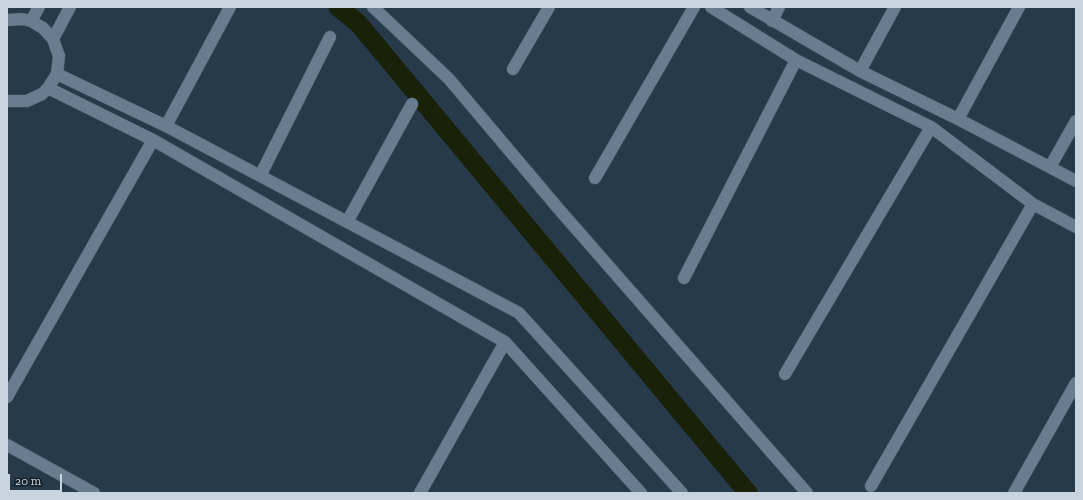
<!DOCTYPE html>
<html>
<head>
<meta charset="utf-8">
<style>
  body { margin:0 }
  #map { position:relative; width:1083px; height:500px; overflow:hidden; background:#263a49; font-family:"Zilla Slab",serif }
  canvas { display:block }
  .frame { position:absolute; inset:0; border:8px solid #c8d4de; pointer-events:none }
  .scale { position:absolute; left:8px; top:474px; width:54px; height:18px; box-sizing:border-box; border:2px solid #c8d4de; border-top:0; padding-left:5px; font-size:12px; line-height:14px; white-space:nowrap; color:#c8d4de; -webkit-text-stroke:3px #172027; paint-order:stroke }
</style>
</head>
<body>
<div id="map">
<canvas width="1083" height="500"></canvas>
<div class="frame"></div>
<div class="scale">20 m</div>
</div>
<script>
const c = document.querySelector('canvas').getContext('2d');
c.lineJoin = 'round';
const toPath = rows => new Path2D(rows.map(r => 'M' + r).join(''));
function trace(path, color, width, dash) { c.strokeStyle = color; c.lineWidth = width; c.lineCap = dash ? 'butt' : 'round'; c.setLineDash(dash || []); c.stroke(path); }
trace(toPath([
  [338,7,358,23,748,493]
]), '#1a2109', 19);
const minor = toPath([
  [373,7,449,79,557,207,807,493],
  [711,7,796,60,931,127,1033,204,1076,227],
  [750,7,860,71,958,119,1076,181],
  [7,20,22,19,31,21,43,28,53,39,59,56,57,74,48,88,42,94,27,101,7,101],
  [31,21,39,7],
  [772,21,779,7],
  [53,39,70,7],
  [513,69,549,7],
  [860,71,895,7],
  [57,74,166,126,519,313,682,493],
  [48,88,153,140,505,342],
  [958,119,1019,7],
  [166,126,230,7],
  [1050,167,1076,121],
  [260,176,330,37],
  [595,178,694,7],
  [347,222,412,104],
  [684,278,796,60],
  [785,374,931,127],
  [7,397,153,140],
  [7,445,94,493],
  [871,486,1033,204],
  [420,493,505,342,641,493],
  [1014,493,1076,383]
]);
trace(minor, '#465764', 13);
trace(minor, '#687d8f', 12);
</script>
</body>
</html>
